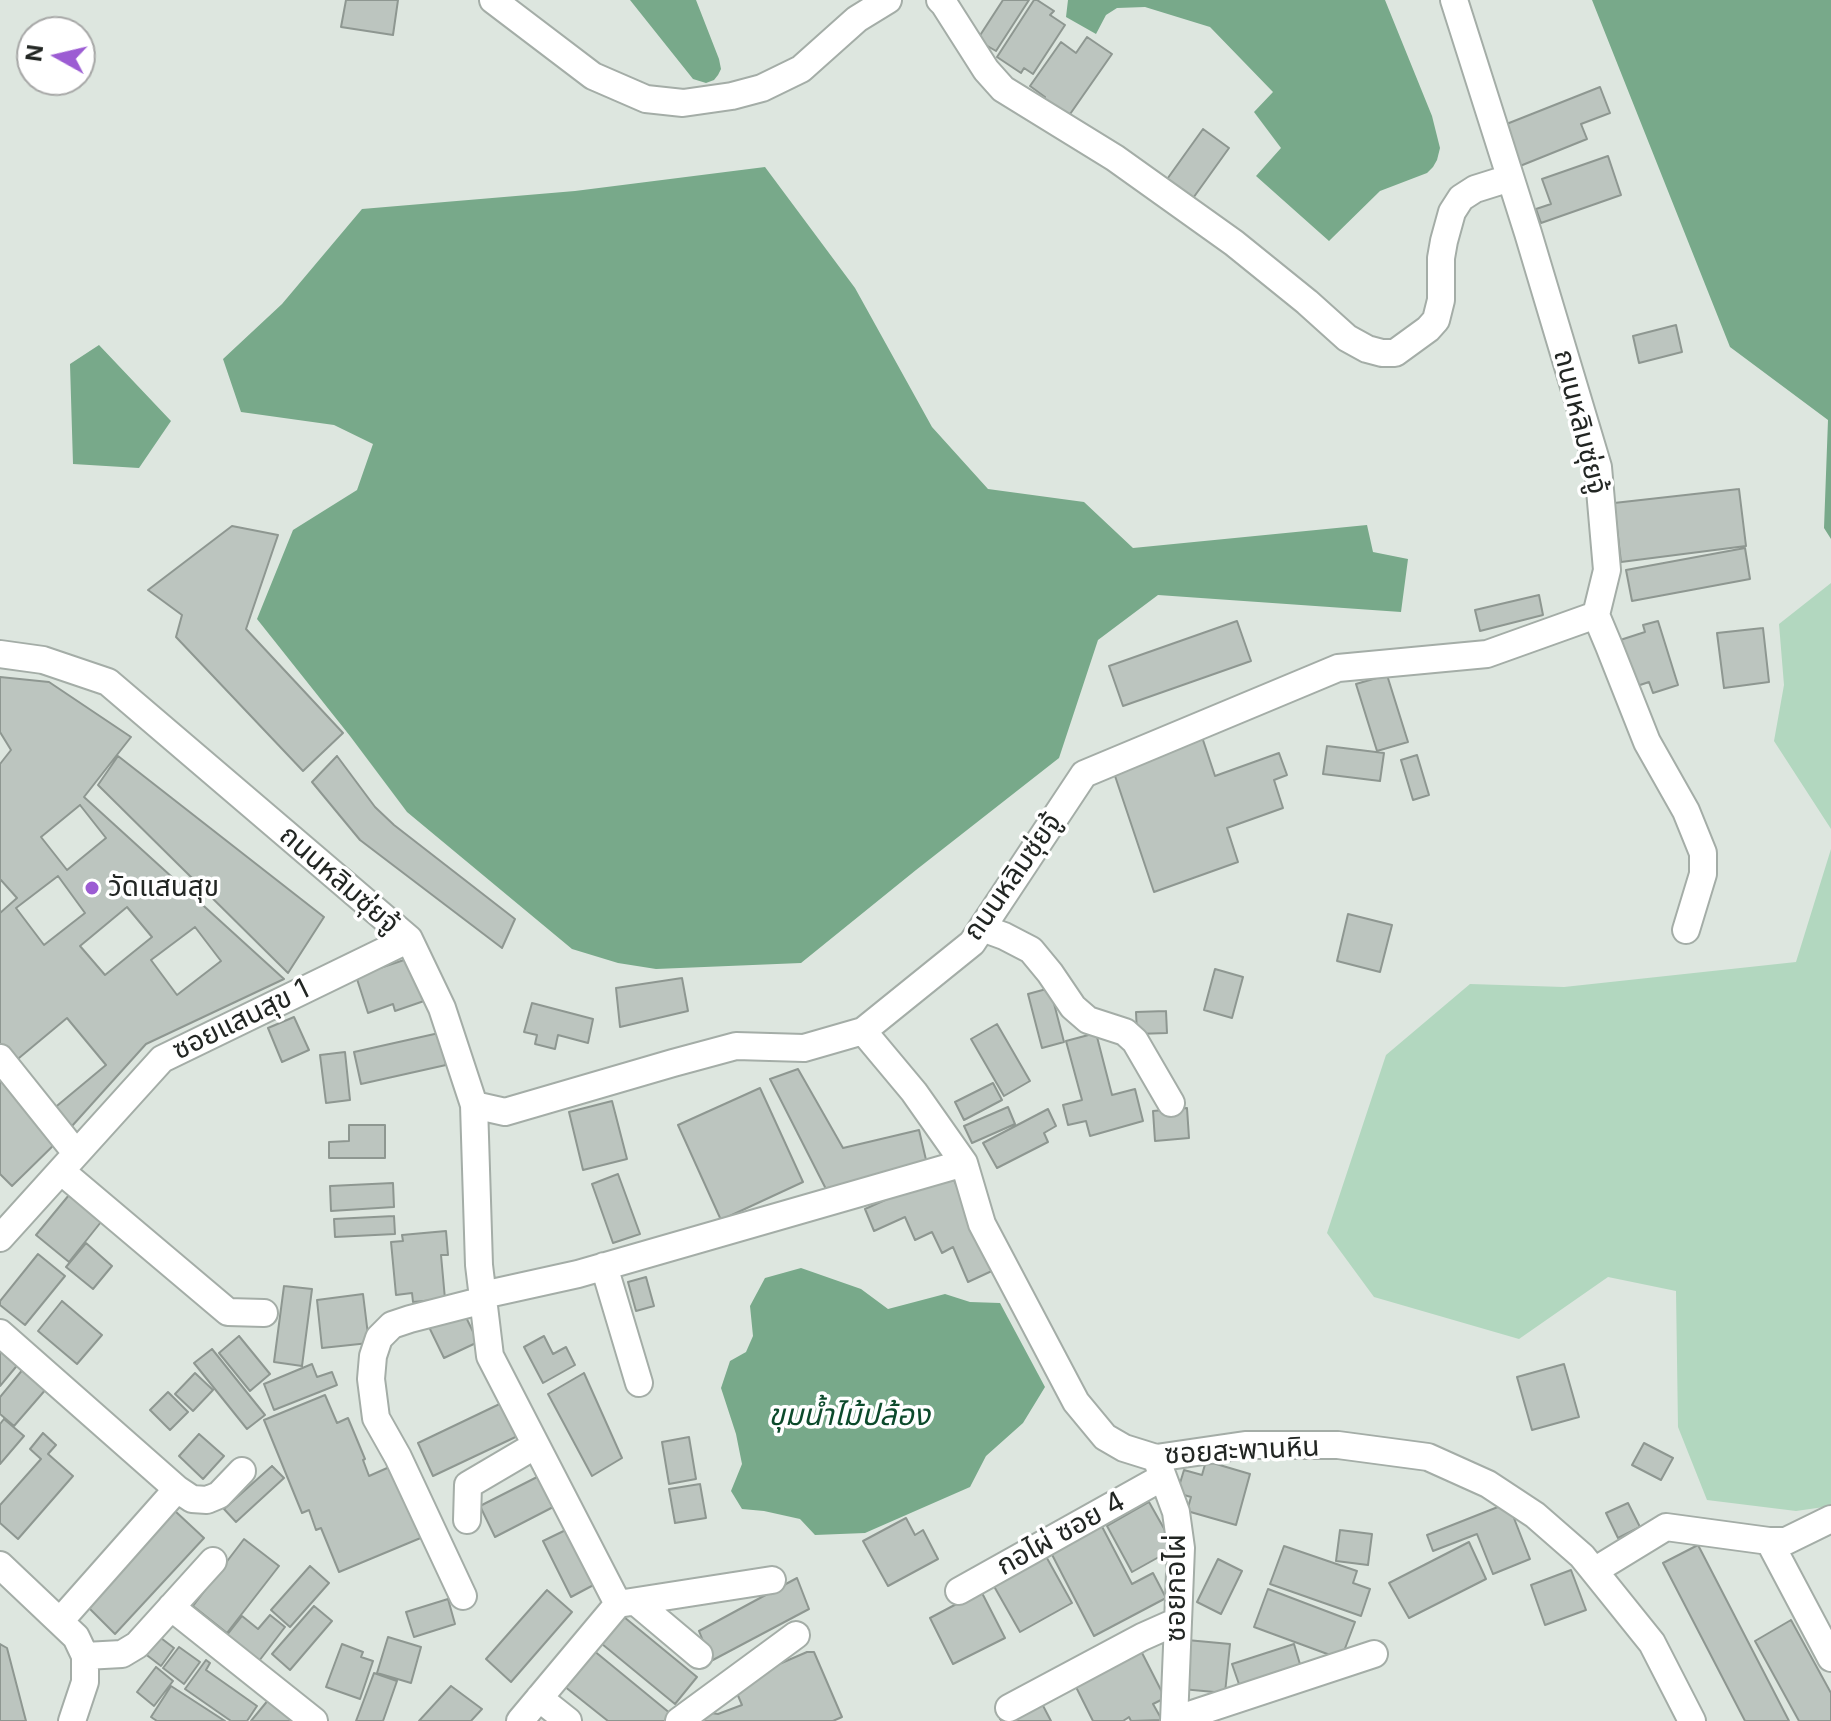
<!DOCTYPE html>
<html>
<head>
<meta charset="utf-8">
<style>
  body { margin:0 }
  #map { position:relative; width:1831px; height:1721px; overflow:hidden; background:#dde6df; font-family:Inter,sans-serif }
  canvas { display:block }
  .north { position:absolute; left:16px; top:16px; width:80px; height:80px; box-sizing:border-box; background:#fff; border:2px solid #a7a8a7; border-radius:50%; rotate:278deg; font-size:22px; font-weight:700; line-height:32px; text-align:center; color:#222623 }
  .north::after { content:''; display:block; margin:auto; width:28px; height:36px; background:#9c5cd3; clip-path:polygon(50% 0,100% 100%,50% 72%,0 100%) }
</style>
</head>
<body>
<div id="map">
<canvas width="1831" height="1721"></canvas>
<div class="north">N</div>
</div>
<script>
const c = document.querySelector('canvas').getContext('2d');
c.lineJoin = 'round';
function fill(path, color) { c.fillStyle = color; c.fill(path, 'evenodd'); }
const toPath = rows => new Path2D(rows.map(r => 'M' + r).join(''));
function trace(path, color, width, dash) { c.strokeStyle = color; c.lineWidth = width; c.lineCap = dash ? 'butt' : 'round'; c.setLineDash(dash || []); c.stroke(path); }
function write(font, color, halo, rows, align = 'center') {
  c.font = font + ' Inter,"Noto Sans Thai",sans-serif'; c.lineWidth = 7; c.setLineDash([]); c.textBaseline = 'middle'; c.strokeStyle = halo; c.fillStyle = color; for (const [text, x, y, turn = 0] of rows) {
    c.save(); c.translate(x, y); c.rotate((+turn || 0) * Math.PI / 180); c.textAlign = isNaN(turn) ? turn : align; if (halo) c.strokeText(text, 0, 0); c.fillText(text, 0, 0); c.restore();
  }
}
fill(toPath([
  [1831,583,1831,829,1774,741,1784,685,1779,624],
  [1831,849,1831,1506,1796,1511,1707,1500,1678,1427,1676,1291,1608,1277,1519,1339,1374,1297,1327,1233,1386,1055,1470,984,1564,987,1796,962]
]), '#b2d7bf');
fill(toPath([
  [630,0,696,0,719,59,721,69,718,75,714,80,706,83,693,79],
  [1068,0,1385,0,1432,116,1440,148,1437,160,1433,167,1427,173,1380,191,1329,241,1256,176,1281,148,1254,112,1273,92,1210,27,1145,7,1117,8,1106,15,1096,34,1066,17],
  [1592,0,1831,0,1831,539,1824,528,1828,420,1730,347],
  [765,167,855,288,932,427,988,489,1084,502,1133,548,1367,525,1373,552,1408,559,1401,612,1158,595,1098,640,1059,758,916,870,801,963,656,969,618,963,572,949,407,812,350,736,257,619,293,530,357,490,373,444,334,425,241,412,223,359,282,304,362,209,575,191],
  [99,345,171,421,139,468,73,464,70,364],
  [801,1268,861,1289,888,1309,945,1294,970,1302,1000,1303,1045,1387,1023,1423,986,1456,970,1487,865,1533,815,1535,800,1519,764,1511,742,1509,731,1491,742,1464,736,1434,721,1388,730,1361,746,1352,753,1336,750,1306,765,1278]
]), '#78a98a');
const building = toPath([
  [346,0,398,0,393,35,341,27,346,0],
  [1003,0,1029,0,996,51,977,40,1003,0],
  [1034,0,1037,0,1054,11,1050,15,1065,25,1033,74,1024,68,1021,73,997,57,1034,0],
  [1087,37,1112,54,1068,117,1043,99,1045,97,1030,86,1061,42,1076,53,1087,37],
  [1600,87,1610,113,1581,124,1587,139,1520,166,1504,125,1600,87],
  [1203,129,1229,148,1191,201,1165,182,1203,129],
  [1608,156,1621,195,1541,223,1536,209,1551,204,1542,179,1608,156],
  [1676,325,1682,352,1639,363,1633,336,1676,325],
  [1739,489,1746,546,1621,562,1614,503,1739,489],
  [232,526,278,535,246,629,343,733,303,771,176,637,182,615,148,590,232,526],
  [1745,548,1750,579,1632,601,1626,570,1745,548],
  [1539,595,1543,615,1480,631,1475,610,1539,595],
  [1237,621,1251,661,1123,706,1109,666,1237,621],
  [1658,621,1678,685,1653,693,1649,682,1628,689,1614,642,1645,632,1643,625,1658,621],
  [1763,628,1769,682,1724,688,1717,633,1763,628],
  [1387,675,1408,742,1377,751,1356,684,1387,675],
  [0,677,49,682,131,737,84,797,284,979,146,1044,63,1136,12,1186,0,1174,0,764,11,750,0,732,0,677],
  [1201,734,1215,776,1279,753,1287,775,1274,780,1283,808,1227,828,1238,862,1154,892,1113,770,1201,734],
  [1327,746,1384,753,1380,781,1323,774,1327,746],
  [1417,755,1429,795,1413,800,1401,760,1417,755],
  [118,756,324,917,288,973,98,785,118,756],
  [337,756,375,807,394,825,515,919,502,948,360,840,312,782,337,756],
  [80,805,106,838,67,870,41,837,80,805],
  [58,876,85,913,44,945,16,908,58,876],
  [0,879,17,898,0,913,0,879],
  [127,907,152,937,105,975,80,946,127,907],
  [1348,914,1392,925,1380,972,1337,961,1348,914],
  [195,927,221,961,177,995,151,960,195,927],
  [410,958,424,1001,395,1011,393,1004,368,1013,356,976,410,958],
  [1215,969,1243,977,1232,1018,1204,1010,1215,969],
  [682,978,688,1011,620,1027,616,988,682,978],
  [1050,988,1064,1042,1042,1048,1028,994,1050,988],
  [532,1003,593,1019,588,1043,558,1035,555,1049,535,1044,537,1035,524,1032,532,1003],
  [1166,1011,1167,1033,1137,1034,1136,1012,1166,1011],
  [294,1017,309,1050,282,1062,268,1028,294,1017],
  [67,1018,106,1065,52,1110,13,1063,67,1018],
  [997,1024,1030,1081,1004,1096,971,1039,997,1024],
  [439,1033,446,1065,361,1084,354,1052,439,1033],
  [1096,1033,1112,1095,1135,1089,1143,1121,1090,1136,1086,1121,1068,1125,1063,1105,1082,1100,1066,1041,1096,1033],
  [345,1052,350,1100,326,1103,320,1055,345,1052],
  [798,1069,843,1148,919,1130,927,1164,828,1193,770,1079,798,1069],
  [993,1083,1002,1100,964,1120,955,1102,993,1083],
  [760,1088,803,1182,721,1220,678,1125,760,1088],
  [612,1101,627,1159,583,1170,569,1112,612,1101],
  [1008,1107,1015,1124,972,1143,964,1126,1008,1107],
  [1187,1108,1189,1138,1155,1141,1153,1111,1187,1108],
  [1048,1109,1056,1126,1044,1133,1048,1142,997,1168,983,1143,1048,1109],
  [349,1125,385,1125,385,1158,329,1158,329,1142,349,1141,349,1125],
  [950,1171,994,1270,968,1282,953,1247,942,1253,932,1232,915,1240,905,1217,874,1231,865,1209,950,1171],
  [618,1174,640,1234,613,1243,592,1184,618,1174],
  [393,1183,394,1207,331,1211,330,1186,393,1183],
  [69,1195,101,1222,69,1262,36,1235,69,1195],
  [394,1216,395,1234,335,1237,334,1219,394,1216],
  [446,1231,448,1255,441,1255,445,1299,413,1302,412,1293,396,1295,391,1242,403,1241,402,1235,446,1231],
  [86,1243,112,1266,93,1289,66,1267,86,1243],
  [38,1254,65,1276,25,1325,0,1305,0,1301,38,1254],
  [646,1277,654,1306,636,1311,628,1282,646,1277],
  [284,1286,312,1289,302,1366,274,1362,284,1286],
  [363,1294,369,1343,322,1348,317,1300,363,1294],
  [62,1301,102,1335,77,1364,38,1331,62,1301],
  [462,1309,478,1342,444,1358,428,1325,462,1309],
  [239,1336,270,1374,250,1391,219,1353,239,1336],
  [544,1336,553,1354,566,1347,575,1365,543,1383,524,1347,544,1336],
  [0,1344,20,1362,0,1386,0,1344],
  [212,1349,265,1415,247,1429,194,1363,212,1349],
  [312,1364,317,1377,332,1372,337,1385,274,1410,264,1384,312,1364],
  [1564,1364,1579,1417,1532,1430,1517,1377,1564,1364],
  [24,1368,47,1388,14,1426,0,1414,0,1397,24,1368],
  [195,1373,213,1390,193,1411,175,1394,195,1373],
  [584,1373,622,1458,592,1476,548,1394,584,1373],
  [168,1392,188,1412,170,1430,150,1410,168,1392],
  [325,1395,337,1423,348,1418,365,1459,363,1460,369,1476,394,1465,423,1537,339,1572,321,1528,316,1530,309,1510,302,1513,264,1420,325,1395],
  [508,1400,524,1433,433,1476,418,1443,508,1400],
  [4,1419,24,1436,0,1464,0,1424,4,1419],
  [43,1433,56,1445,48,1454,73,1476,18,1539,0,1523,0,1505,41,1459,30,1449,43,1433],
  [199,1434,224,1456,203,1479,179,1456,199,1434],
  [689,1437,696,1479,669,1484,662,1442,689,1437],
  [1644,1443,1673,1458,1661,1480,1632,1465,1644,1443],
  [1206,1461,1250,1474,1236,1525,1187,1511,1191,1497,1177,1493,1184,1470,1202,1475,1206,1461],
  [272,1466,284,1478,236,1522,224,1509,272,1466],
  [543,1474,559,1504,495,1537,480,1506,543,1474],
  [700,1484,706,1518,675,1523,669,1489,700,1484],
  [1149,1502,1175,1548,1132,1572,1107,1526,1149,1502],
  [1508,1503,1530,1559,1493,1574,1477,1534,1433,1551,1427,1535,1508,1503],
  [1628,1503,1640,1527,1618,1538,1606,1513,1628,1503],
  [175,1511,204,1538,115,1634,87,1606,175,1511],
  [1097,1517,1132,1584,1153,1573,1166,1598,1094,1636,1046,1543,1097,1517],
  [906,1518,915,1535,923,1530,938,1559,888,1586,863,1541,906,1518],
  [574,1526,601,1581,571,1597,543,1541,574,1526],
  [1340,1530,1372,1534,1368,1565,1336,1561,1340,1530],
  [244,1539,279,1566,227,1633,193,1606,244,1539],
  [1469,1542,1486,1579,1409,1618,1389,1583,1469,1542],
  [1698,1545,1789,1721,1745,1721,1663,1563,1698,1545],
  [1284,1546,1357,1571,1353,1583,1370,1589,1361,1616,1270,1584,1284,1546],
  [1043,1551,1072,1603,1020,1632,991,1581,1043,1551],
  [1218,1559,1242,1571,1221,1614,1197,1602,1218,1559],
  [310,1566,329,1583,290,1627,271,1610,310,1566],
  [1571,1570,1586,1610,1545,1625,1531,1585,1571,1570],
  [797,1578,809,1609,711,1661,699,1631,797,1578],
  [1268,1589,1355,1622,1341,1659,1254,1627,1268,1589],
  [547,1590,572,1612,511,1682,486,1659,547,1590],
  [981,1591,1005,1638,953,1664,930,1618,981,1591],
  [448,1599,455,1624,414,1637,406,1612,448,1599],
  [314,1606,332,1621,290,1670,272,1654,314,1606],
  [270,1615,285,1627,259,1661,227,1635,242,1616,258,1629,270,1615],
  [624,1617,697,1677,675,1704,602,1644,624,1617],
  [1791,1620,1831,1693,1831,1721,1799,1721,1755,1641,1791,1620],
  [157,1635,174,1648,161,1666,144,1653,157,1635],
  [388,1637,421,1647,411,1683,377,1673,388,1637],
  [1187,1640,1230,1644,1225,1693,1182,1689,1187,1640],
  [0,1644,7,1648,26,1721,0,1721,0,1644],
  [342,1644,363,1652,361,1657,373,1661,360,1699,326,1687,342,1644],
  [1294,1644,1302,1671,1241,1690,1232,1664,1294,1644],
  [179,1647,200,1662,184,1684,163,1668,179,1647],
  [1139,1647,1165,1698,1153,1704,1162,1720,1131,1721,1129,1717,1123,1721,1093,1721,1073,1681,1139,1647],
  [593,1650,671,1714,665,1721,608,1721,564,1686,593,1650],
  [807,1652,814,1652,842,1717,833,1721,698,1721,704,1712,718,1714,742,1705,733,1684,807,1652],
  [206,1660,210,1663,206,1670,257,1706,247,1721,231,1721,185,1689,206,1660],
  [156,1667,173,1681,154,1706,137,1692,156,1667],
  [374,1673,397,1681,383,1721,356,1721,374,1673],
  [171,1686,225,1721,157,1721,151,1717,171,1686],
  [451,1686,482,1709,471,1721,419,1721,451,1686],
  [1039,1698,1051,1721,1002,1721,1000,1719,1039,1698],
  [269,1699,295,1721,251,1721,269,1699]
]);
fill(building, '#bcc5bf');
trace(building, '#8e9791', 2);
const minor = toPath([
  [493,0,593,76,646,99,683,103,732,96,762,88,801,69,857,19,888,0],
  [940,0,944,4,986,70,1003,89,1115,158,1234,243,1307,302,1347,338,1367,349,1382,353,1395,353,1428,329,1436,320,1441,300,1441,258,1444,241,1452,212,1461,198,1475,189,1510,178],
  [1596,615,1609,646,1647,742,1686,811,1703,853,1703,874,1686,930],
  [0,654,43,660,108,682,409,939,442,1008,474,1105,505,1112,673,1063,736,1046,804,1048,863,1031,972,943,1084,774,1338,668,1487,654,1596,615,1607,570,1598,467,1528,233,1454,0],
  [982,928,1004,936,1031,950,1050,973,1073,1007,1088,1020,1125,1032,1135,1041,1171,1103],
  [863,1031,914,1092,964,1163,982,1224,1076,1402,1105,1437,1124,1448,1156,1458,1245,1445,1338,1445,1428,1457,1488,1484,1535,1515,1582,1556,1652,1643,1692,1721],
  [0,1058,76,1153],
  [474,1105,479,1265,490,1356,618,1604],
  [61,1171,228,1312,264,1313],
  [0,1238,162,1059,409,939],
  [604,1266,639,1383],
  [483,1295,578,1274,964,1163],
  [0,1333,177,1489,192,1499,207,1500,219,1495,242,1471],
  [1156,1458,1176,1512,1181,1548,1174,1721],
  [467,1520,468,1485,536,1445],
  [1769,1541,1831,1658],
  [0,1565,76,1637,85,1656,85,1682,72,1721],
  [1594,1571,1666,1527,1769,1541,1786,1541,1831,1519],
  [959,1591,1163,1477],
  [463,1596,398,1457,376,1418,371,1379,373,1356,379,1338,392,1325,410,1319,484,1300],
  [636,1602,699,1655],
  [171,1607,314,1721],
  [60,1621,177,1489],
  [85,1656,122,1654,137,1645,213,1561],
  [539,1698,568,1721],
  [1009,1708,1142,1637,1178,1621],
  [1174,1720,1374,1654],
  [520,1721,618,1604,772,1580],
  [679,1721,796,1635]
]);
trace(minor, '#a4ada7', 30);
trace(minor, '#fff', 26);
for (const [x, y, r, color] of [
  [92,888,8,"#9c5cd3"]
]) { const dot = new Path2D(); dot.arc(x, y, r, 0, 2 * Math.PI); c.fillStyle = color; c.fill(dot); trace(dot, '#fff', 3); }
write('28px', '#222623', '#fff', [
  ["ถนนหลิมซุ่ยจู้",1580,422,76],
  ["ถนนหลิมซุ่ยจู้",1013,877,-55],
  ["ถนนหลิมซุ่ยจู้",339,880,41],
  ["ซอยแสนสุข 1",241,1020,-26],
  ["ซอยสะพานหิน",1242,1451,-3],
  ["กอไผ่ ซอย 4",1061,1534,-29],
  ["ซอยกอไผ่",1177,1588,-90]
]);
write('28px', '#222623', '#fff', [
  ["วัดแสนสุข",108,888]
], 'left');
write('italic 30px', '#0c4a2b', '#fff', [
  ["ขุมน้ำไม้ปล้อง",849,1416]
]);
</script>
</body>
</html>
